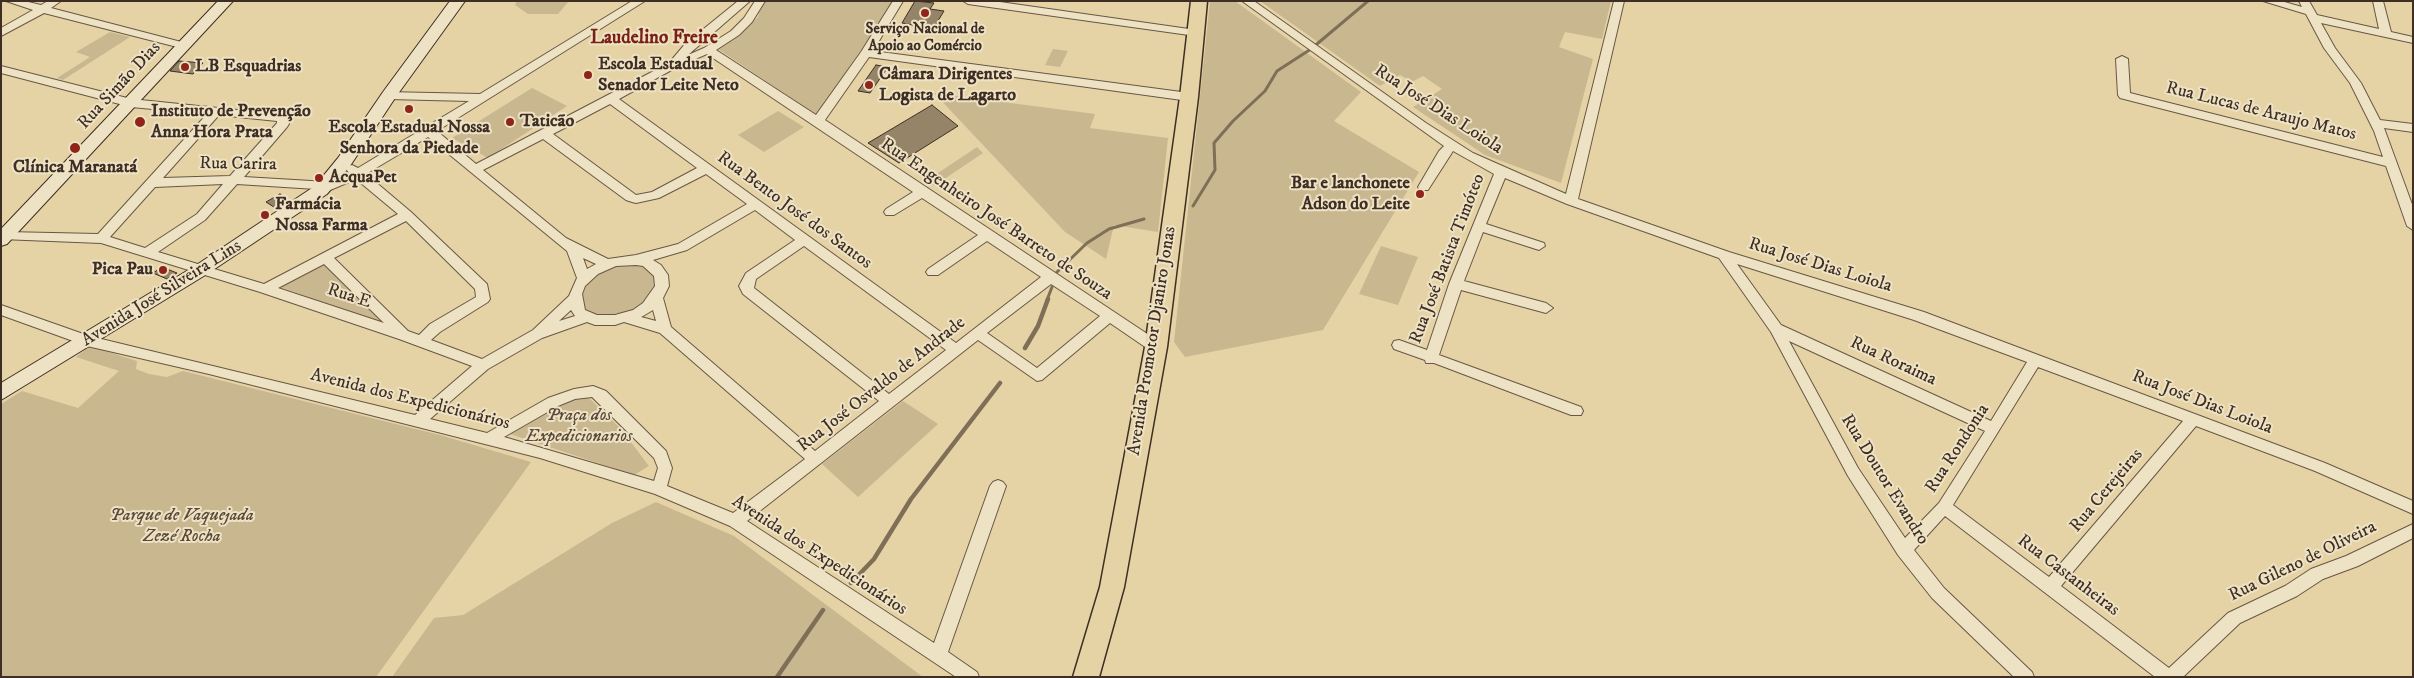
<!DOCTYPE html>
<html>
<head>
<meta charset="utf-8">
<style>
  body { margin:0 }
  #map { position:relative; width:2414px; height:678px; overflow:hidden; background:#e5d3a6; font-family:"IM FELL DW Pica",serif }
  canvas { display:block }
  .frame { position:absolute; inset:0; border:2px solid #3e2e23; pointer-events:none }
</style>
</head>
<body>
<div id="map">
<canvas width="2414" height="678"></canvas>
<div class="frame"></div>
</div>
<script>
const c = document.querySelector('canvas').getContext('2d');
c.lineJoin = 'round';
function fill(path, color) { c.fillStyle = color; c.fill(path, 'evenodd'); }
const toPath = rows => new Path2D(rows.map(r => 'M' + r).join(''));
function trace(path, color, width, dash) { c.strokeStyle = color; c.lineWidth = width; c.lineCap = dash ? 'butt' : 'round'; c.setLineDash(dash || []); c.stroke(path); }
function write(font, color, halo, rows, align = 'center') {
  c.font = font + ' "IM FELL DW Pica",serif'; c.lineWidth = 4; c.setLineDash([]); c.textBaseline = 'middle'; c.strokeStyle = halo; c.fillStyle = color; for (const [text, x, y, turn = 0] of rows) {
    c.save(); c.translate(x, y); c.rotate((+turn || 0) * Math.PI / 180); c.textAlign = isNaN(turn) ? turn : align; if (halo) c.strokeText(text, 0, 0); c.fillText(text, 0, 0); c.restore();
  }
}
fill(toPath([
  [517,1,569,1,558,14,528,14,515,5],
  [762,1,894,1,817,115,715,47,738,35,758,17],
  [1210,1,1235,1,1361,92,1334,121,1419,172,1323,330,1185,357,1174,342],
  [1260,1,1611,1,1602,39,1565,32,1559,47,1593,59,1561,183,1485,155,1413,107,1442,89,1423,76,1412,82,1400,75,1380,86],
  [110,32,130,37,63,80,57,78,90,57,76,52],
  [1053,49,1068,51,1060,67,1045,65],
  [532,88,567,106,488,158,452,138],
  [934,93,1095,114,1090,128,1168,138,1158,232,1114,225,1106,259,1065,232],
  [778,111,804,127,764,152,738,135],
  [977,147,983,153,934,186,926,181],
  [1381,246,1418,257,1398,305,1359,294],
  [632,264,645,266,653,273,657,282,654,292,647,302,634,310,619,315,604,316,592,313,583,307,580,298,583,287,603,270,618,265],
  [324,265,383,323,280,287],
  [90,346,137,361,136,369,149,374,167,377,183,371,440,435,531,462,376,677,1,677,1,404,22,391,78,408,119,371,76,357],
  [588,397,621,429,649,466,634,475,510,434,573,399],
  [903,401,938,424,858,497,822,464],
  [656,502,734,536,923,677,392,677,434,618,463,615,612,523]
]), '#c9b790');
trace(toPath([
  [1193,206,1215,170,1214,143,1233,121,1265,91,1277,71,1311,49,1368,1],
  [1057,272,1087,243,1109,229,1144,219],
  [1047,300,1052,287]
]), '#806f57', 3);
trace(toPath([
  [1025,348,1038,326,1048,299],
  [851,583,874,559,911,499,1000,383],
  [777,677,823,610]
]), '#806f57', 4.5);
const building = toPath([
  [915,1,934,3,930,9,944,11,933,29,902,23,915,1],
  [179,61,203,63,193,74,170,71,179,61],
  [876,65,888,67,870,93,858,91,876,65],
  [932,105,958,126,899,163,868,143,932,105],
  [280,194,289,201,277,209,266,202,280,194],
  [162,267,177,273,167,279,153,273,162,267]
]);
fill(building, '#958467');
trace(building, '#3e2e23', 1);
const street = toPath([
  [6,1,24,1,41,5,48,1,61,1,51,8,189,44,191,46,185,49,44,13,1,36,1,28,33,10,6,1],
  [632,1,645,1,437,131,476,164,669,63,685,44,738,1,750,1,688,55,704,48,731,31,744,18,755,1,765,1,752,22,739,35,716,50,816,115,861,52,893,1,903,1,873,51,1189,93,1195,97,1189,101,869,57,825,120,1161,343,1163,347,1161,351,1151,351,1110,323,1042,380,1037,381,978,340,747,521,934,643,990,486,993,482,998,480,1003,482,1006,486,948,652,977,672,979,677,956,677,730,526,655,494,540,458,209,374,87,346,1,315,1,305,89,336,415,415,472,366,399,339,260,292,101,243,1,239,1,233,6,232,98,234,207,114,131,107,1,73,1,66,131,99,286,115,289,124,287,127,244,177,328,182,349,173,346,169,348,166,352,165,358,168,469,101,389,99,383,95,385,92,480,94,632,1],
  [707,54,913,192,886,209,884,212,886,215,894,215,922,198,978,235,928,269,926,272,928,275,938,275,987,241,1041,277,956,343,619,99,677,67,707,54],
  [610,104,697,168,652,192,636,195,553,134,610,104],
  [219,115,277,121,277,123,230,176,163,178,219,115],
  [428,137,567,251,577,278,569,296,533,330,482,359,431,340,440,332,488,302,490,299,487,284,411,212,366,174,428,137],
  [543,139,626,200,632,202,636,203,659,198,706,174,747,204,678,244,636,255,608,259,566,238,483,170,543,139],
  [356,179,398,214,264,284,158,252,205,220,237,184,316,189,317,193,321,194,356,179],
  [223,184,197,214,145,248,110,237,155,187,223,184],
  [755,210,795,240,746,273,739,286,743,294,879,401,815,451,671,327,663,298,669,286,668,275,661,265,653,260,687,250,755,210],
  [406,221,475,289,476,297,430,324,419,335,408,331,334,258,406,221],
  [804,246,946,350,889,394,754,288,756,279,804,246],
  [583,258,596,264,587,269,583,258],
  [324,264,384,323,278,288,324,264],
  [636,265,643,266,654,276,655,286,643,303,633,310,615,315,597,315,585,310,582,294,585,286,598,274,616,266,636,265],
  [1051,284,1100,316,1037,368,987,333,1051,284],
  [571,310,575,316,559,321,571,310],
  [653,310,656,321,641,317,643,316,653,310],
  [587,322,595,325,615,325,624,322,660,333,805,459,733,513,667,486,672,468,666,451,606,391,593,386,574,389,548,398,487,433,430,419,488,369,542,338,587,322],
  [592,397,654,458,658,468,654,481,504,437,558,406,575,399,592,397],
  [963,1,993,1,1196,30,1201,33,1196,36,968,4,963,1],
  [1242,1,1254,1,1426,123,1473,153,1566,194,1614,1,1624,1,1578,199,1729,252,1924,312,2325,463,2413,501,2413,514,2315,471,2196,426,2061,586,2169,668,2228,613,2285,586,2311,569,2346,556,2413,524,2413,538,2358,566,2323,579,2297,596,2240,623,2183,677,2155,677,1945,516,1914,550,1944,588,2032,672,2034,677,2014,677,1932,598,1898,555,1848,476,1771,332,1719,258,1567,204,1505,178,1486,224,1544,243,1545,246,1539,250,1483,232,1464,281,1546,303,1553,308,1546,313,1461,290,1439,355,1581,407,1583,411,1581,415,1571,415,1434,363,1426,363,1425,360,1394,349,1392,345,1394,341,1399,340,1427,350,1449,284,1494,174,1453,151,1428,190,1420,190,1418,187,1439,151,1444,146,1242,1],
  [1737,264,1914,320,2027,362,1991,421,1781,325,1737,264],
  [1789,341,1985,431,1939,503,1905,538,1858,468,1789,341],
  [2038,367,2183,421,2049,577,1953,505,2038,367],
  [2263,1,2281,1,2302,7,2299,1,2309,1,2317,15,2379,29,2373,1,2383,1,2391,32,2413,37,2413,43,2321,23,2335,48,2361,83,2380,120,2413,124,2413,132,2384,128,2413,207,2413,230,2407,226,2386,166,2120,98,2118,95,2116,59,2122,56,2128,59,2130,93,2383,157,2374,131,2350,83,2324,48,2306,14,2263,1]
]);
const secondary = toPath([
  [218,1,233,1,7,244,1,246,1,229,218,1],
  [450,1,465,1,395,98,350,166,327,194,207,274,1,400,1,383,195,266,315,186,338,158,383,92,450,1]
]);
const primary = toPath([
  [1191,1,1207,1,1198,97,1167,347,1124,587,1099,677,1073,677,1100,587,1145,347,1180,97,1191,1]
]);
trace(street, '#685744', 2);
trace(secondary, '#3e2e23', 2);
trace(primary, '#3e2e23', 3);
fill(street, '#eee2c5');
fill(secondary, '#eee2c5');
fill(primary, '#e5d3a6');
for (const [x, y, r, color] of [
  [925,13,5,"#8f2418"],
  [185,67,5,"#8f2418"],
  [588,75,5,"#8f2418"],
  [869,85,5,"#8f2418"],
  [409,109,5,"#8f2418"],
  [140,122,6,"#8f2418"],
  [510,122,5,"#8f2418"],
  [75,148,6,"#8f2418"],
  [319,178,5,"#8f2418"],
  [1420,194,5,"#8f2418"],
  [265,215,5,"#8f2418"],
  [163,270,5,"#8f2418"]
]) { const dot = new Path2D(); dot.arc(x, y, r, 0, 2 * Math.PI); c.fillStyle = color; c.fill(dot); trace(dot, '#eee2c5', 2); }
write('bold 15px', '#3e2e23', '#eee2c5', [
  ["Serviço Nacional de",925,30],
  ["Apoio ao Comércio",925,47]
]);
write('bold 18px', '#3e2e23', '#eee2c5', [
  ["Escola Estadual",598,65],
  ["Senador Leite Neto",598,86],
  ["LB Esquadrias",195,67],
  ["Câmara Dirigentes",879,75],
  ["Logista de Lagarto",879,96],
  ["Instituto de Prevenção",151,112],
  ["Anna Hora Prata",151,133],
  ["Taticão",520,122],
  ["Escola Estadual Nossa",409,128,"center"],
  ["Senhora da Piedade",409,149,"center"],
  ["Clínica Maranatá",75,168,"center"],
  ["AcquaPet",329,178],
  ["Bar e lanchonete",1410,184,"right"],
  ["Adson do Leite",1410,205,"right"],
  ["Farmácia",275,205],
  ["Nossa Farma",275,226],
  ["Pica Pau",153,270,"right"]
], 'left');
write('18px', '#3e2e23', '#eee2c5', [
  ["Rua Simão Dias",120,86,-47],
  ["Rua José Dias Loiola",1438,110,33],
  ["Rua Lucas de Araujo Matos",2261,112,14],
  ["Rua Carira",238,165,1],
  ["Rua Bento José dos Santos",794,211,36],
  ["Rua Engenheiro José Barreto de Souza",996,220,34],
  ["Rua José Batista Timóteo",1448,259,-69],
  ["Rua José Dias Loiola",1820,266,17],
  ["Avenida José Silveira Lins",162,294,-32],
  ["Rua E",349,297,18],
  ["Avenida Promotor Djaniro Jonas",1153,341,-81],
  ["Rua Roraima",1893,362,25],
  ["Rua José Osvaldo de Andrade",882,385,-38],
  ["Avenida dos Expedicionários",410,400,14],
  ["Rua José Dias Loiola",2202,403,21],
  ["Rua Rondonia",1958,449,-57],
  ["Rua Doutor Evandro",1884,480,58],
  ["Rua Cerejeiras",2107,491,-50],
  ["Avenida dos Expedicionários",819,556,33],
  ["Rua Gileno de Oliveira",2303,562,-26],
  ["Rua Castanheiras",2068,576,37]
]);
write('italic 18px', '#5a4939', '#eee2c5', [
  ["Praça dos",579,416],
  ["Expedicionarios",579,437],
  ["Parque de Vaquejada",182,516],
  ["Zezé Rocha",182,537]
]);
write('bold 19px', '#7a1f14', '#eee2c5', [
  ["Laudelino Freire",654,39]
]);
</script>
</body>
</html>
